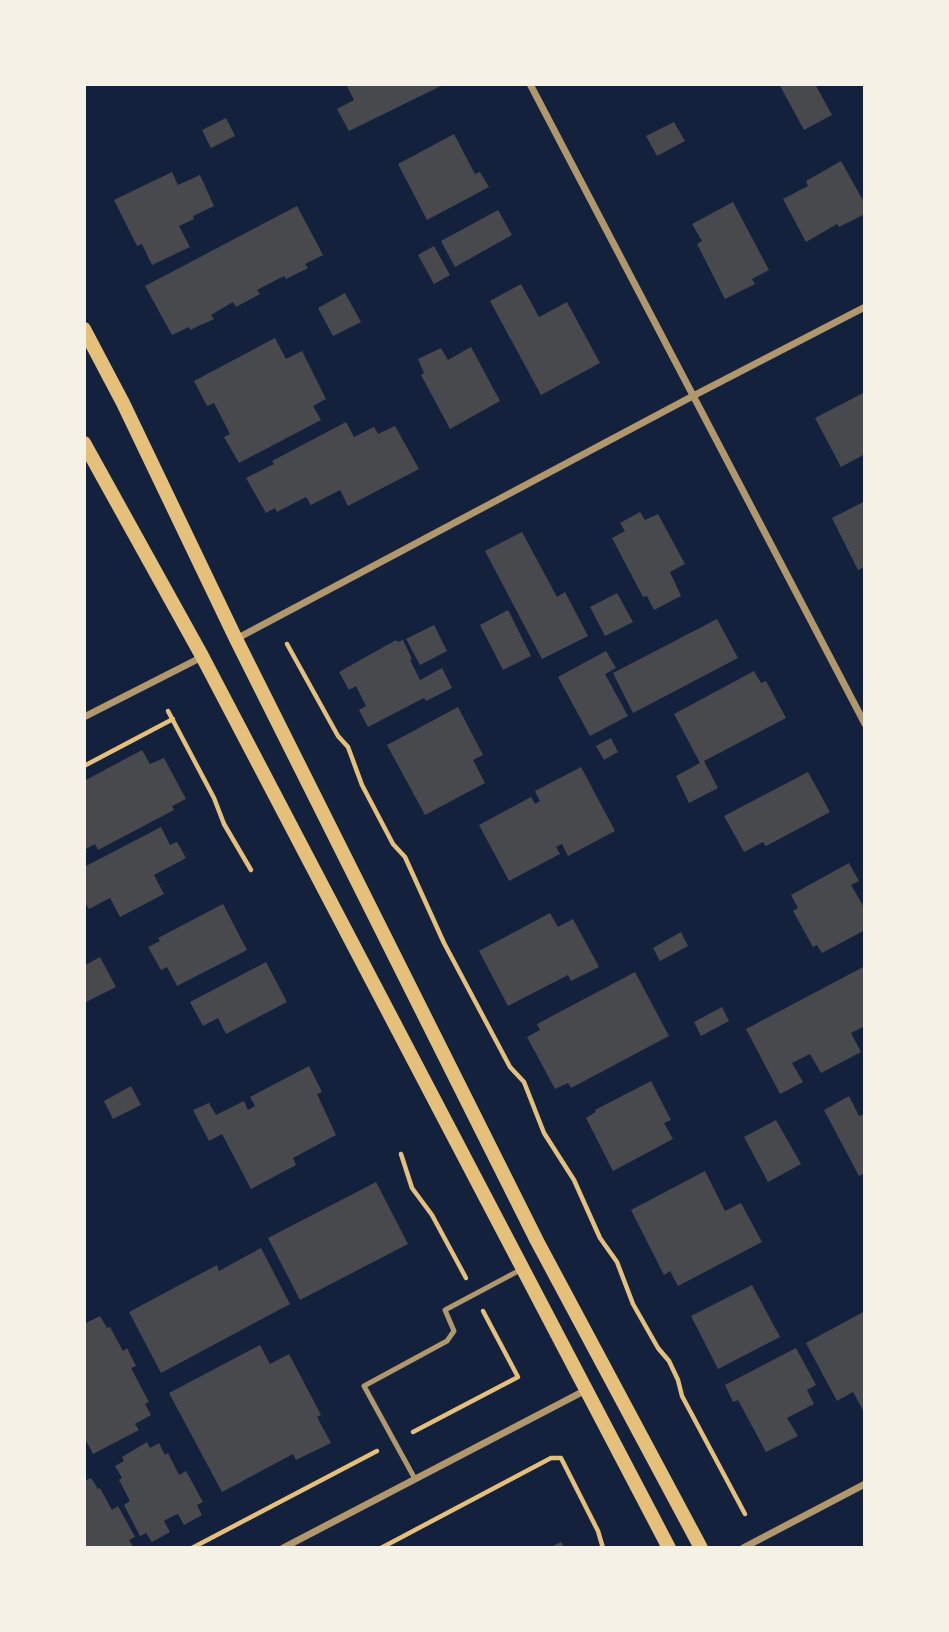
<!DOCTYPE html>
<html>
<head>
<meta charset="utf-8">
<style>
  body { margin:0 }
  #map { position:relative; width:949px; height:1632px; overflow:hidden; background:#14213d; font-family:Quicksand,sans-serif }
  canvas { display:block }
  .frame { position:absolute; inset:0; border:86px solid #f6f1e7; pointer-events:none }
</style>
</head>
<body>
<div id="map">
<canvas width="949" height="1632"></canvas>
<div class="frame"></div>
</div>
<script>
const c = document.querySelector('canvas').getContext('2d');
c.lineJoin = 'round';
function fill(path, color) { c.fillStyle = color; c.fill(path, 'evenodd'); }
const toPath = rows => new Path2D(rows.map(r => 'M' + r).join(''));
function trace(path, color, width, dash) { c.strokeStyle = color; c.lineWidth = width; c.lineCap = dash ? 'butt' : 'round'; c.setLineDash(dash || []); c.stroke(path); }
fill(toPath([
  [352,84,445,84,349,131,337,109,354,100,347,86],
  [779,84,815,84,832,115,804,130],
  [226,118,235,136,211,148,202,130],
  [674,122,685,141,657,156,646,136],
  [454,134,475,174,480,172,489,187,427,220,398,164],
  [841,161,865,204,865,214,839,227,837,224,806,242,783,199,808,186,806,181],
  [172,172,178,185,200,175,214,206,193,216,194,219,179,226,190,247,152,265,142,244,137,246,114,200],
  [733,202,769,270,752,279,755,284,725,299,697,244,702,241,692,224],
  [297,206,323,255,305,264,308,268,286,279,284,276,257,290,260,294,236,307,233,302,211,315,214,319,190,330,189,327,172,335,145,286],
  [498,210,512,235,455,267,441,241],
  [434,246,450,275,434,284,418,255],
  [521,284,539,317,567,302,600,363,541,395,490,301],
  [345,293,361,322,333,336,318,308],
  [275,338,286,359,302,351,326,399,313,406,321,420,239,463,224,437,230,434,214,403,207,406,194,381],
  [471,347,500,401,450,429,421,375,424,373,418,359,441,348,448,360],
  [865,392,865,454,841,467,815,418],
  [346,422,354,437,374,427,378,434,395,426,419,469,348,506,340,490,311,505,306,497,277,512,275,508,266,513,246,478,274,464,272,461],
  [865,501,865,567,858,570,832,518],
  [640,512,645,520,658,514,685,564,670,572,681,596,654,610,647,596,643,597,612,538,625,531,620,523],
  [522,532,557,597,565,592,588,636,542,659,485,551],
  [617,593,633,622,605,636,590,607],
  [508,610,531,656,503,670,480,625],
  [717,619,738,658,633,713,613,673],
  [434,625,447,651,420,665,406,639],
  [396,640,398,642,403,640,412,659,410,660,420,680,442,668,452,688,426,701,424,698,368,727,359,710,366,706,356,686,349,690,339,672],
  [606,651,616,668,605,674,628,716,590,736,558,677],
  [754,671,761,683,766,681,786,718,704,761,718,788,689,803,676,776,700,763,674,714],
  [458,707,483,755,473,760,485,783,425,815,387,745],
  [611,738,618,752,604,760,596,746],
  [142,750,150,764,164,758,186,799,172,806,174,810,98,850,95,844,84,850,84,781],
  [581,767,615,831,568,856,562,844,556,847,560,854,509,881,479,825,531,797,535,804,540,801,535,791],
  [808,772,830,812,766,846,763,842,744,852,724,816],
  [161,827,170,845,177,842,186,858,154,875,164,894,120,917,110,898,89,909,84,901,84,867],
  [849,863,859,881,851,885,865,909,865,930,822,953,817,945,813,947,793,911,798,908,791,895],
  [223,904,247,950,177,986,167,967,161,970,148,947,160,941,158,938],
  [550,913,558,927,573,919,599,967,571,981,568,975,508,1006,479,951],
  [681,932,688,946,660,961,653,948],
  [100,957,116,987,84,1003,84,966],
  [266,962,287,1002,226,1034,218,1018,203,1026,190,1002],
  [865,966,865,1026,851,1033,861,1052,821,1073,810,1054,792,1063,803,1082,780,1094,746,1029],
  [635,972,669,1036,571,1088,568,1083,555,1089,527,1037,540,1030,537,1024],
  [722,1007,729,1021,701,1036,694,1022],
  [309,1066,322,1092,317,1094,336,1135,293,1158,296,1165,251,1189,222,1134,209,1141,193,1110,209,1103,216,1115,244,1101,248,1110,255,1106,250,1097],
  [651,1081,671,1120,664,1123,673,1139,613,1171,586,1118,596,1112,595,1110],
  [131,1086,141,1105,113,1119,104,1101],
  [849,1096,859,1116,865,1114,865,1173,859,1176,824,1110],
  [776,1120,801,1164,768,1182,744,1137],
  [705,1171,725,1211,741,1203,762,1242,678,1286,670,1271,664,1275,631,1210],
  [376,1182,408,1244,300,1300,268,1238],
  [261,1248,290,1304,161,1373,129,1312,217,1265,219,1271],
  [752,1285,780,1337,718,1369,691,1316],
  [865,1311,865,1414,853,1392,837,1401,806,1343],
  [100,1316,107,1328,110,1327,123,1351,127,1348,136,1366,131,1368,149,1402,145,1404,151,1415,135,1424,139,1430,93,1454,84,1437,84,1324],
  [260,1345,270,1364,289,1354,321,1415,317,1417,331,1443,296,1460,293,1454,222,1492,169,1393],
  [796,1348,816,1385,807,1390,814,1404,787,1418,798,1436,766,1452,738,1400,733,1402,725,1385],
  [147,1442,150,1448,159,1443,165,1455,168,1453,179,1475,186,1471,203,1502,197,1505,202,1515,184,1525,178,1514,171,1517,164,1521,170,1532,152,1542,146,1533,140,1536,124,1505,130,1501,119,1480,122,1478,115,1466,124,1461,122,1457],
  [91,1478,98,1489,100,1488,112,1510,118,1506,135,1537,129,1540,134,1548,84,1548,84,1481],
  [561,1542,565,1548,549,1548]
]), '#48494c');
trace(toPath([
  [287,644,338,736,348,747,362,785,393,844,405,857,444,943,510,1067,524,1082,544,1133,574,1180,600,1238,617,1262,633,1304,658,1348,669,1361,678,1380,682,1396,745,1514],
  [168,711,214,798,224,824,251,870],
  [84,766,173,719],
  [401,1154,412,1188,432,1215,466,1278],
  [413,1432,518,1377,483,1311],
  [192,1548,377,1451],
  [381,1548,551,1458,561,1458,598,1531,603,1548]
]), '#e5c07b', 4.5);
trace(toPath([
  [415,1479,364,1386,447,1341,454,1331,445,1310,522,1269]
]), '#b1986c', 5);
trace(toPath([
  [530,84,865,724],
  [236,639,693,396,865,307],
  [84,717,202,657],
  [283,1548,586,1390],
  [743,1548,865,1484]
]), '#b1986c', 7);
trace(toPath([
  [84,329,123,403,236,639,537,1241,701,1548],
  [84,443,202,656,669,1548]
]), '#e5c07b', 14);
</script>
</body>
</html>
